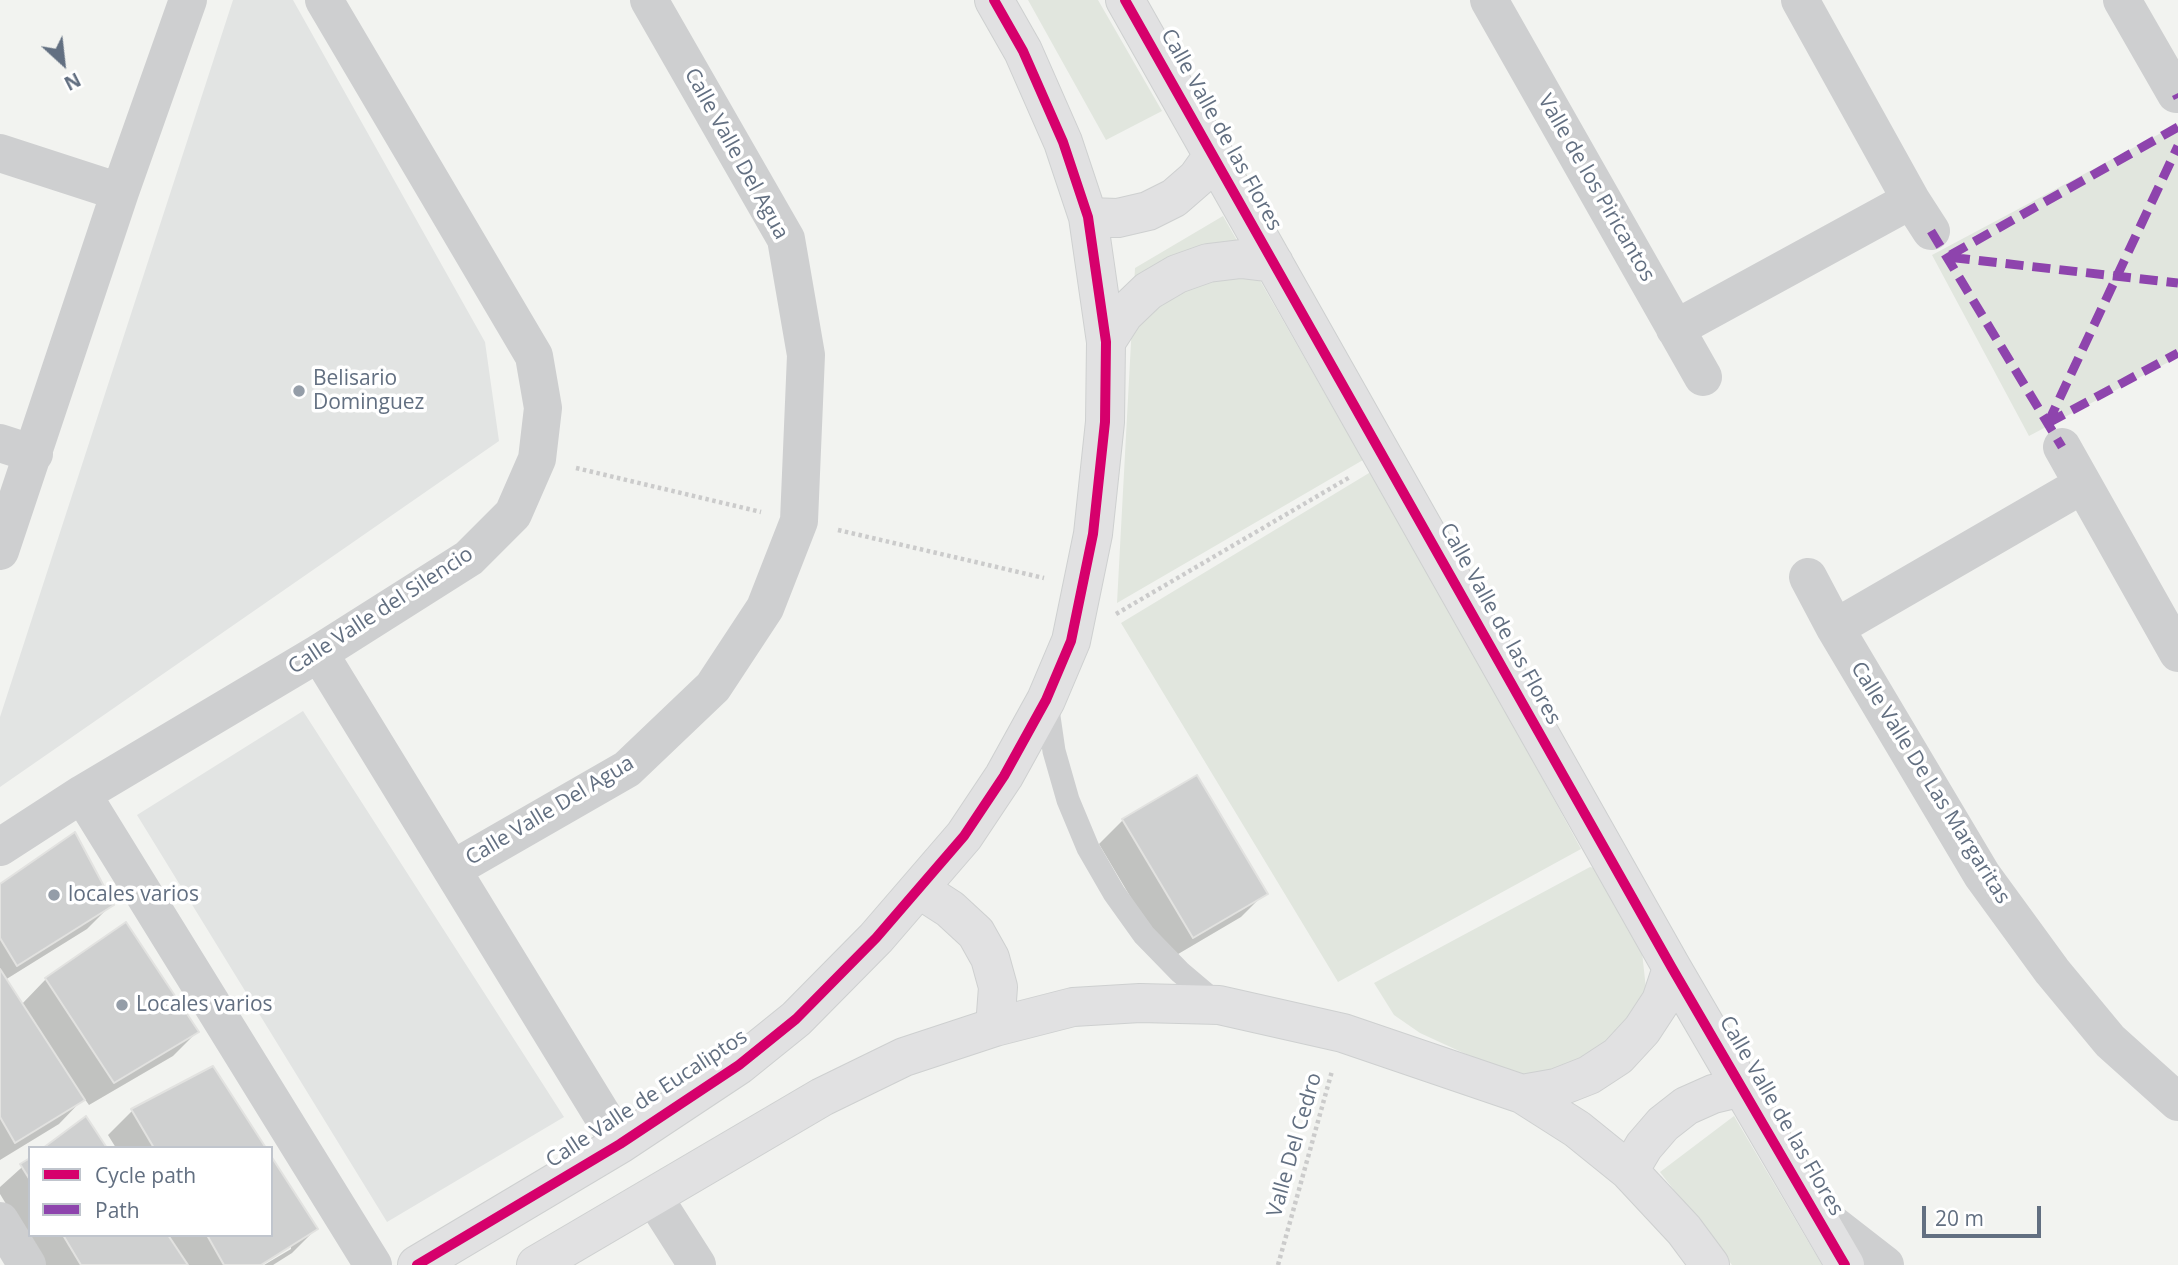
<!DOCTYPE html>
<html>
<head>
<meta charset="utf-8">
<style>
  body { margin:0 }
  #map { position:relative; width:2178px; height:1265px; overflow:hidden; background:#f2f3f0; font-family:"Open Sans",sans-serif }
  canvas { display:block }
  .legend { position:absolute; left:28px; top:1146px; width:245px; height:91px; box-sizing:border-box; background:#fff; border:2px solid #c0c5cd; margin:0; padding:9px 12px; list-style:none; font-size:21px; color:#626f81 }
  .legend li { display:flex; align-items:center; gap:14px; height:35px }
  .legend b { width:35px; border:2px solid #c0c5cd }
  .north { position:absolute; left:28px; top:28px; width:70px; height:70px; -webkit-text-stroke:5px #fff; paint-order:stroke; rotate:153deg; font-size:19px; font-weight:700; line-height:28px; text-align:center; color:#626f81 }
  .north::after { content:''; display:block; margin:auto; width:24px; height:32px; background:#626f81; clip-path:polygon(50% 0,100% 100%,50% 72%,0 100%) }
  .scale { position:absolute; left:1922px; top:1206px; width:119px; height:32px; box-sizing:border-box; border:4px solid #626f81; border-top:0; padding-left:9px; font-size:21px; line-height:24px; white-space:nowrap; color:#626f81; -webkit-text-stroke:5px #fff; paint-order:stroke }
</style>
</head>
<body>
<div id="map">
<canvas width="2178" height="1265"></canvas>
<ul class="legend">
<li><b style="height:9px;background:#d6006c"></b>Cycle path</li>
<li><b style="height:9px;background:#8e44ad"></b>Path</li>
</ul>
<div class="north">N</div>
<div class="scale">20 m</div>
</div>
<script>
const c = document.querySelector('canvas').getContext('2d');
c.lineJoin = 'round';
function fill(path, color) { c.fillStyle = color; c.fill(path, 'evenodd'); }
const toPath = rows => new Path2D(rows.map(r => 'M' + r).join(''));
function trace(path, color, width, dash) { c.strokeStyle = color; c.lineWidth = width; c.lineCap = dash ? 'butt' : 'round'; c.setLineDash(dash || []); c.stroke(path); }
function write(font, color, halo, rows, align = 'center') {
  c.font = font + ' "Open Sans",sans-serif'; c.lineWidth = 7; c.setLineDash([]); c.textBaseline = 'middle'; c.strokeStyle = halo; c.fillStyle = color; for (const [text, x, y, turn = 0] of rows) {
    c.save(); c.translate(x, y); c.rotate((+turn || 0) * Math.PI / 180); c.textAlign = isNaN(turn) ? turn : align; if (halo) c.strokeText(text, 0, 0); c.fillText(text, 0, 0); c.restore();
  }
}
fill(toPath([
  [233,0,293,0,485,342,499,441,0,787,0,717],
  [303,711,564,1117,387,1222,137,815]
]), '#e2e4e3');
fill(toPath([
  [1028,0,1098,0,1162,111,1106,140],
  [2178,124,2178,357,2029,436,1932,255],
  [1223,216,1363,460,1117,603,1135,268],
  [1374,470,1581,849,1338,982,1121,623],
  [1590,867,1607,871,1642,952,1648,1007,1615,1051,1520,1079,1420,1033,1394,1015,1374,983],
  [1734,1116,1822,1265,1732,1265,1660,1172]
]), '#e1e6de');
fill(toPath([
  [1123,820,1265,893,1241,917,1168,960,1099,844],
  [0,886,111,905,87,929,5,980,21,1005,46,979,197,1032,173,1056,89,1105,84,1098,59,1124,0,1160],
  [132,1111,264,1148,116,1148,108,1135],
  [30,1160,30,1235,271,1235,316,1229,292,1253,273,1265,264,1265,291,1249,291,1245,258,1265,43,1265,0,1194,0,1187]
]), '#0003');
const building = toPath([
  [1197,775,1268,894,1193,938,1122,819,1197,775],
  [75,832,114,905,17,966,0,938,0,884,75,832],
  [126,922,199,1032,114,1083,45,978,126,922],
  [0,969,85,1100,15,1143,0,1117,0,969],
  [213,1066,266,1148,154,1148,131,1109,213,1066],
  [86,1116,107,1148,43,1148,86,1116],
  [271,1156,318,1229,261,1265,224,1265,207,1235,271,1235,271,1156],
  [30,1158,30,1180,20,1164,30,1158],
  [63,1235,168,1235,188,1265,81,1265,63,1235]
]);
fill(building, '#cfd0d0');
trace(building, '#e2e2e0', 2);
const secondary = toPath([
  [1125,0,1672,968,1845,1265],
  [1088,217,1118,218,1148,211,1174,198,1197,178,1214,154],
  [1106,342,1124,314,1148,291,1177,274,1208,263,1241,259,1274,263],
  [919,889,950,909,976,933,990,958,998,987,995,1027],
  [1522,1094,1556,1088,1589,1075,1618,1056,1642,1030,1661,1001,1672,968],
  [1629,1171,1644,1146,1663,1124,1686,1106,1713,1094,1742,1087],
  [417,1265,620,1144,739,1065,796,1019,876,938,964,836,1004,776,1046,700,1071,641,1093,534,1105,422,1106,342,1088,217,1063,142,1023,51,994,0],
  [536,1265,822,1097,904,1057,995,1027,1073,1007,1140,1003,1219,1005,1343,1033,1522,1094,1577,1129,1629,1171,1684,1230,1710,1265]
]);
trace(secondary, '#ced0d0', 40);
trace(toPath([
  [576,468,761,512],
  [838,530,1044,578],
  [1116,614,1350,477],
  [1278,1265,1332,1071]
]), '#cbcbcb', 4.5, [3.5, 3.5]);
trace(toPath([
  [1047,703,1054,751,1068,800,1088,848,1114,893,1144,935,1180,972,1219,1005]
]), '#cecfd0', 23);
trace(toPath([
  [1489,0,1703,377],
  [1800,0,1911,200,1931,231],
  [2122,0,2176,94],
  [0,153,120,192],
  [1675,329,1911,200],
  [0,443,34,454],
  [2062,447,2178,653],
  [0,551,120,192,188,0],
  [1808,577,1835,628,1982,875,2052,971,2110,1041,2178,1102],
  [1835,628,2082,485],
  [319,653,620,1144],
  [82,794,373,1265],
  [0,847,82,794,319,653,469,558,513,514,537,459,543,408,534,356,324,0],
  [453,869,627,769,713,687,765,608,799,521,806,355,786,239,649,0],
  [653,1196,697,1265],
  [1813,1209,1885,1265],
  [0,1221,27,1265]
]), '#cecfd0', 38);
trace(secondary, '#e1e1e2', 38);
trace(toPath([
  [2176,94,2178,98],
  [2178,127,1947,257,2178,283],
  [1931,231,2062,447],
  [2048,423,2178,146],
  [2048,423,2178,353]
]), '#8e44ad', 9, [18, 9]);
trace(toPath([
  [1125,0,1672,968,1845,1265],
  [417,1265,620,1144,739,1065,796,1019,876,938,964,836,1004,776,1046,700,1071,641,1093,534,1105,422,1106,342,1088,217,1063,142,1023,51,994,0]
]), '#d6006c', 10);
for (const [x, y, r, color] of [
  [299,391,7,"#949da8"],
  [54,895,7,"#949da8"],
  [122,1005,7,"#949da8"]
]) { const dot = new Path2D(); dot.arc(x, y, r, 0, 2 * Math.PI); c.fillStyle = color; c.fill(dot); trace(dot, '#fff', 2.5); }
write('21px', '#626f81', '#fff', [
  ["Calle Valle de las Flores",1221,130,61],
  ["Calle Valle Del Agua",736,154,61],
  ["Valle de los Piricantos",1596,188,60],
  ["Calle Valle del Silencio",381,611,-33],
  ["Calle Valle de las Flores",1500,624,61],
  ["Calle Valle De Las Margaritas",1930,783,58],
  ["Calle Valle Del Agua",550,811,-31],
  ["Calle Valle de Eucaliptos",647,1099,-33],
  ["Calle Valle de las Flores",1781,1116,60],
  ["Valle Del Cedro",1295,1145,-74]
]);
write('21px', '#626f81', '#fff', [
  ["Belisario",313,379],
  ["Dominguez",313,403],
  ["locales varios",68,895],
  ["Locales varios",136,1005]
], 'left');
</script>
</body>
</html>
